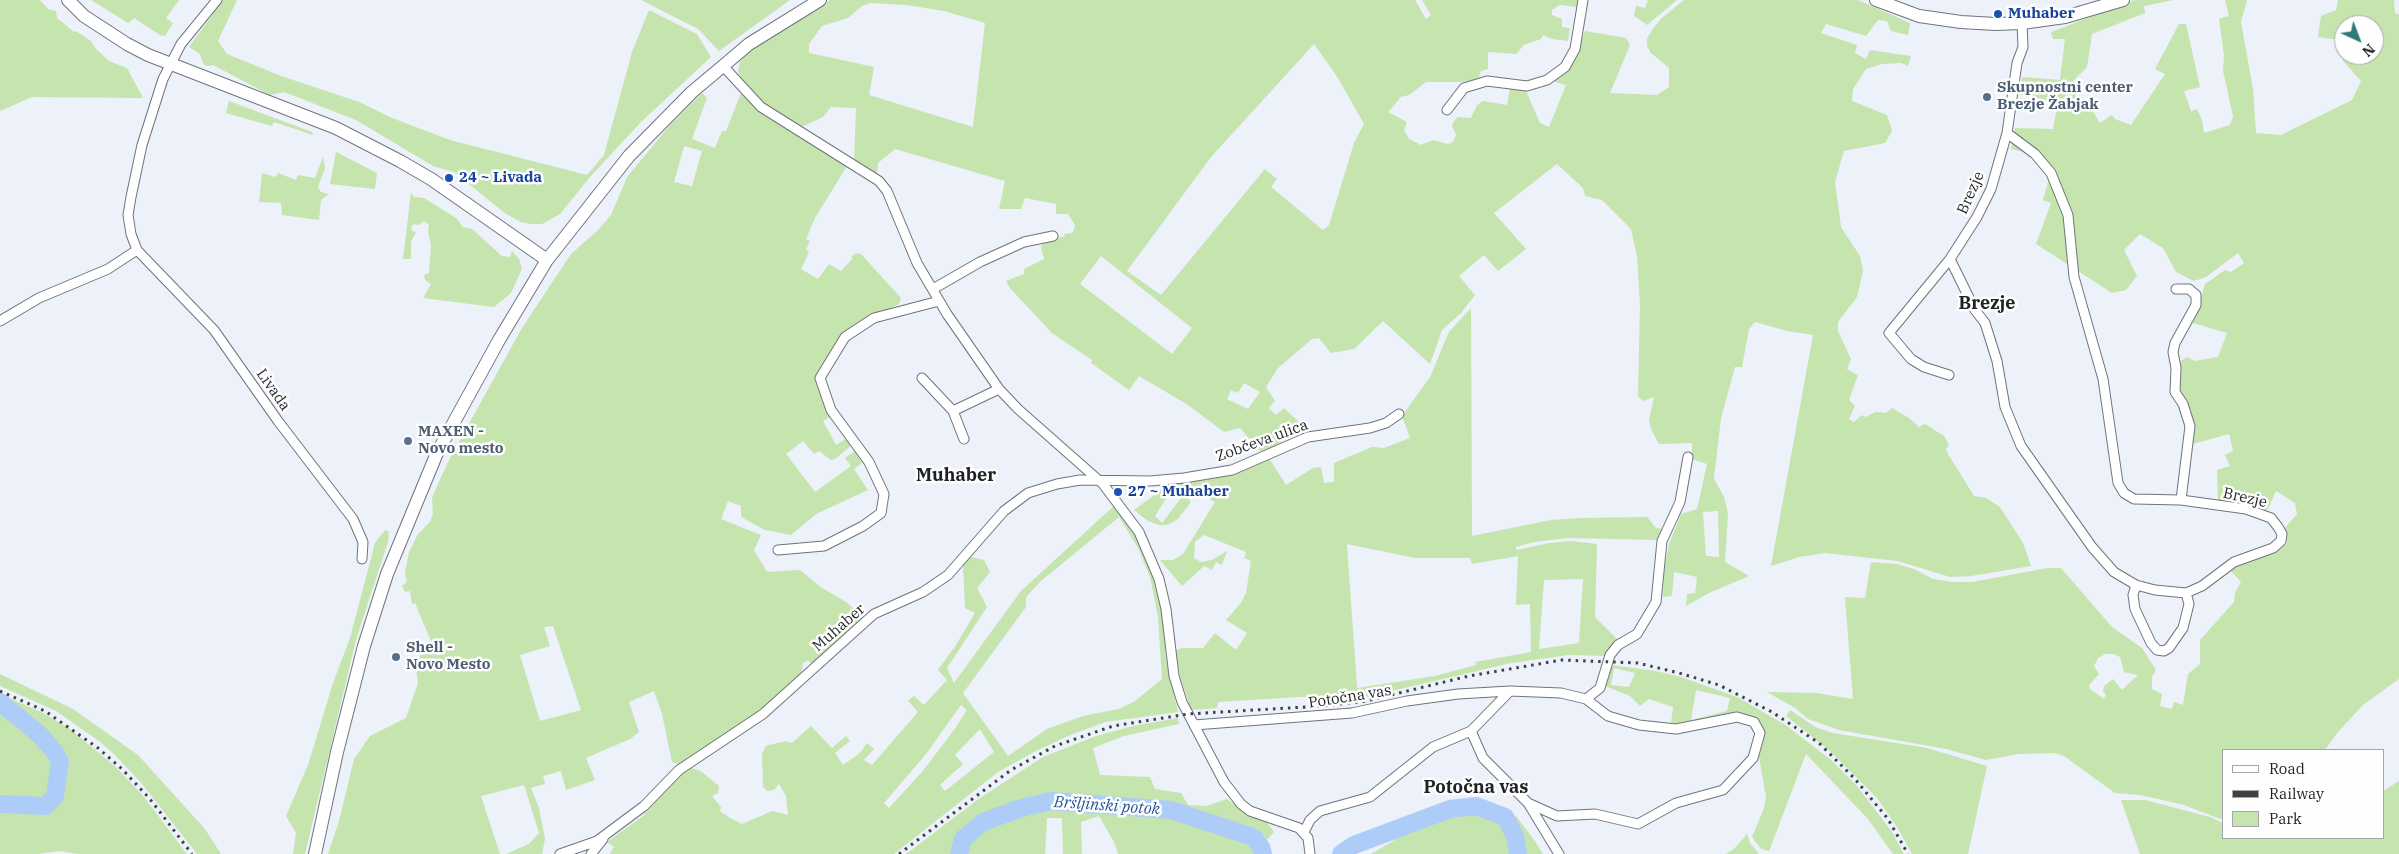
<!DOCTYPE html>
<html>
<head>
<meta charset="utf-8">
<style>
  body { margin:0 }
  #map { position:relative; width:2399px; height:854px; overflow:hidden; background:#ecf1fa; font-family:"IBM Plex Serif",serif }
  canvas { display:block }
  .legend { position:absolute; left:2222px; top:749px; width:162px; height:90px; box-sizing:border-box; background:#fefefe; border:1px solid #a5a6a7; margin:0; padding:6px 9px; list-style:none; font-size:15px; color:#1f2124 }
  .legend li { display:flex; align-items:center; gap:10px; height:25px }
  .legend b { width:25px; border:1px solid #a5a6a7 }
  .north { position:absolute; left:2334px; top:15px; width:50px; height:50px; box-sizing:border-box; background:#fefefe; border:1px solid #a5a6a7; border-radius:50%; rotate:137deg; font-size:14px; font-weight:700; line-height:20px; text-align:center; color:#1f2124 }
  .north::after { content:''; display:block; margin:auto; width:18px; height:22px; background:#307975; clip-path:polygon(50% 0,100% 100%,50% 72%,0 100%) }
</style>
</head>
<body>
<div id="map">
<canvas width="2399" height="854"></canvas>
<ul class="legend">
<li><b style="height:6px;background:#fff"></b>Road</li>
<li><b style="height:6px;background:#3f4145"></b>Railway</li>
<li><b style="height:14px;background:#c5e4ae"></b>Park</li>
</ul>
<div class="north">N</div>
</div>
<script>
const c = document.querySelector('canvas').getContext('2d');
c.lineJoin = 'round';
function fill(path, color) { c.fillStyle = color; c.fill(path, 'evenodd'); }
const toPath = rows => new Path2D(rows.map(r => 'M' + r).join(''));
function trace(path, color, width, dash) { c.strokeStyle = color; c.lineWidth = width; c.lineCap = dash ? 'butt' : 'round'; c.setLineDash(dash || []); c.stroke(path); }
function write(font, color, halo, rows, align = 'center') {
  c.font = font + ' "IBM Plex Serif",serif'; c.lineWidth = 5; c.setLineDash([]); c.textBaseline = 'middle'; c.strokeStyle = halo; c.fillStyle = color; for (const [text, x, y, turn = 0] of rows) {
    c.save(); c.translate(x, y); c.rotate((+turn || 0) * Math.PI / 180); c.textAlign = isNaN(turn) ? turn : align; if (halo) c.strokeText(text, 0, 0); c.fillText(text, 0, 0); c.restore();
  }
}
fill(toPath([
  [0,0,40,0,48,9,56,11,57,18,74,32,76,31,91,41,95,48,109,61,127,68,143,98,32,97,0,111],
  [91,0,179,0,166,18,173,23,165,36,160,35,134,18,128,23],
  [223,0,237,0,218,41,227,54,281,76,359,102,392,118,450,140,587,175,604,155,632,52,649,10,697,34,711,57,641,122,590,177,560,214,542,224,531,224,521,222,506,214,454,172,433,166,356,120,284,92,270,95,213,65,208,66,204,65,200,54,189,47],
  [641,0,790,0,719,51,698,29],
  [830,0,1415,0,1426,19,1431,15,1422,0,1580,0,1579,7,1559,5,1552,10,1552,15,1562,19,1562,27,1570,28,1568,41,1552,39,1543,35,1541,39,1524,45,1516,54,1488,52,1488,69,1481,71,1478,79,1463,82,1426,82,1409,95,1401,97,1388,112,1407,122,1404,130,1409,139,1421,145,1433,140,1448,144,1453,142,1456,135,1452,126,1454,121,1458,117,1471,118,1477,105,1483,101,1507,105,1510,88,1527,89,1527,93,1540,123,1549,127,1566,85,1553,81,1578,51,1585,31,1626,38,1630,45,1610,93,1657,95,1669,87,1669,68,1651,53,1647,46,1647,39,1654,27,1662,18,1684,0,1858,0,1910,23,1908,35,1891,31,1887,21,1878,20,1866,36,1826,24,1821,33,1857,45,1855,53,1866,59,1870,50,1911,56,1908,66,1901,63,1882,64,1866,69,1853,89,1852,101,1887,115,1892,131,1885,143,1844,151,1835,182,1841,227,1860,256,1863,271,1857,297,1838,322,1838,331,1851,359,1847,369,1858,375,1849,400,1855,406,1849,419,1854,422,1862,415,1865,417,1876,412,1886,413,1892,408,1909,418,1919,427,1925,424,1944,436,1949,445,1946,449,1948,454,1974,496,1986,498,2000,507,2023,543,2031,566,1971,576,1950,577,1898,561,1825,553,1799,557,1771,566,1813,335,1787,331,1755,322,1749,329,1742,367,1735,367,1721,418,1714,479,1724,497,1728,513,1725,562,1749,576,1709,593,1686,606,1687,594,1695,593,1697,577,1674,572,1672,596,1663,597,1664,570,1669,544,1681,514,1697,509,1707,464,1692,459,1692,443,1659,444,1651,429,1649,420,1654,397,1643,401,1638,396,1640,304,1637,256,1631,229,1602,200,1585,196,1583,188,1557,164,1494,213,1526,249,1498,271,1484,255,1459,276,1475,295,1461,313,1442,330,1430,364,1383,321,1354,349,1331,353,1319,338,1312,339,1278,368,1266,387,1275,401,1269,408,1276,415,1284,408,1298,421,1306,435,1298,439,1292,429,1278,436,1283,446,1263,454,1240,428,1224,432,1188,405,1139,376,1129,390,1091,363,1092,360,1052,333,1010,288,1006,281,1024,274,1024,269,1044,259,1041,247,1046,238,1065,237,1064,234,1072,233,1074,230,1075,225,1068,214,1056,214,1056,204,1025,198,1021,209,999,209,1005,181,895,149,878,163,877,176,854,160,856,108,831,107,823,117,799,128,768,107,747,89,738,72,740,61,747,52],
  [870,3,907,5,944,11,985,23,973,127,869,95,874,67,809,53,809,44,822,26,848,18,862,6],
  [1314,44,1338,78,1364,124,1354,143,1329,225,1323,230,1271,187,1277,179,1265,169,1161,295,1127,271,1211,157],
  [1101,256,1192,328,1172,354,1080,284],
  [1244,383,1260,392,1248,409,1227,399,1231,390,1238,393],
  [1718,511,1719,557,1706,556,1703,512],
  [1648,0,1677,0,1647,25,1634,16,1636,6,1645,8],
  [2134,0,2173,0,2144,6,2145,13,2092,34,2087,67,2074,80,2076,96,2083,106,2089,105,2100,123,2112,115,2115,119,2131,125,2165,74,2155,69,2179,24,2186,24,2200,87,2184,91,2191,111,2197,109,2202,120,2204,133,2230,125,2233,116,2223,71,2224,55,2219,19,2229,16,2225,0,2247,0,2241,22,2253,89,2256,133,2281,135,2352,100,2361,81,2343,61,2344,51,2344,55,2374,55,2374,25,2344,25,2344,41,2318,37,2321,16,2336,10,2338,0,2394,0,2395,13,2399,15,2399,679,2363,705,2337,733,2325,750,2223,750,2223,820,2184,805,2141,795,2115,793,2064,756,2055,753,2018,754,1986,760,1946,749,1839,730,1808,719,1795,708,1767,692,1816,693,1853,699,1845,597,1865,598,1871,562,1896,564,1914,569,1933,579,1952,582,1972,582,2048,568,2061,568,2112,627,2142,648,2156,670,2152,677,2152,689,2162,694,2160,706,2172,709,2174,702,2183,705,2188,674,2200,664,2200,640,2234,602,2235,593,2241,582,2230,570,2239,564,2282,548,2287,543,2285,528,2297,514,2295,503,2276,491,2268,509,2262,512,2218,502,2217,470,2230,466,2225,455,2233,451,2229,434,2193,444,2193,424,2189,407,2180,393,2179,375,2181,361,2187,357,2195,361,2218,357,2227,333,2193,323,2205,284,2225,270,2231,272,2244,263,2238,253,2206,277,2194,281,2176,272,2163,248,2140,234,2124,250,2137,276,2126,290,2112,293,2036,244,2051,203,2043,200,2052,168,2044,157,2011,149,2015,128,2053,129,2058,102,2021,95,2022,77,2060,80,2065,39,2053,39,2051,32],
  [2105,654,2114,654,2120,657,2124,672,2138,675,2122,690,2113,679,2104,686,2103,692,2106,694,2104,699,2090,689,2089,685,2099,674,2094,666,2098,658],
  [702,93,707,98,692,139,715,148,722,131,726,131,741,93,762,114,847,166,815,218,806,239,810,241,806,250,809,252,801,269,818,279,829,264,841,271,853,258,851,257,856,253,861,254,901,298,899,304,865,321,853,330,823,377,825,394,838,412,823,421,836,445,854,434,852,445,835,459,831,460,819,451,814,454,803,441,786,454,815,492,851,466,845,458,855,451,862,463,854,469,868,490,816,514,791,535,765,530,741,517,741,506,728,501,721,519,761,535,754,550,767,572,800,570,822,588,846,602,862,616,863,620,812,665,808,660,803,663,801,676,763,712,681,765,672,762,662,714,654,691,629,702,639,732,630,739,586,758,595,780,566,790,561,771,543,776,545,784,531,788,539,808,545,839,542,854,506,854,529,844,539,833,524,785,481,796,500,854,328,854,339,821,354,759,370,736,406,718,418,683,416,668,419,657,425,652,434,648,415,603,412,604,410,591,405,592,402,586,407,582,405,573,409,552,418,534,430,522,433,514,432,497,450,458,522,328,571,254,598,230,611,215,627,177,671,124],
  [684,146,702,151,692,186,674,182],
  [553,626,581,710,540,721,520,655,550,646,544,627],
  [229,101,312,132,313,135,274,122,272,126,226,113],
  [336,152,377,173,375,189,330,184],
  [323,157,325,168,318,187,321,192,329,194,321,200,319,220,282,215,281,203,259,202,262,173,275,177,278,173,296,180,298,175,315,178],
  [411,192,414,197,424,198,456,218,463,227,472,229,502,256,510,257,512,251,519,259,522,269,511,293,494,307,423,298,431,284,425,280,424,275,429,273,431,246,428,232,429,225,424,221,419,225,414,224,411,227,412,231,416,232,411,242,411,259,403,259],
  [1471,308,1472,536,1551,520,1582,518,1647,517,1656,528,1668,530,1660,540,1568,538,1534,542,1516,547,1516,550,1549,543,1571,541,1597,544,1595,617,1618,640,1606,656,1569,655,1511,663,1358,699,1315,702,1311,697,1298,697,1218,702,1217,708,1191,710,1180,676,1176,650,1182,648,1203,648,1215,633,1236,650,1247,633,1226,620,1241,603,1246,593,1251,561,1244,558,1246,552,1204,535,1195,542,1194,558,1201,562,1212,560,1227,551,1222,565,1216,562,1212,570,1204,566,1182,586,1160,560,1173,560,1183,554,1215,502,1192,489,1187,497,1191,502,1178,519,1168,525,1159,525,1148,521,1134,510,1172,482,1269,458,1286,485,1313,468,1321,467,1324,483,1334,482,1334,463,1372,447,1384,448,1410,438,1402,416,1430,377,1449,332],
  [1174,486,1184,494,1162,523,1155,516],
  [1347,544,1415,558,1470,558,1472,564,1518,556,1516,605,1530,604,1531,652,1475,662,1476,665,1435,676,1357,688],
  [1583,579,1579,643,1539,649,1544,580],
  [1116,504,1127,519,1149,560,1162,605,1166,660,1178,712,1105,722,1068,736,1034,752,998,772,894,854,610,854,614,847,607,842,643,816,677,776,690,767,702,772,719,786,718,793,712,796,721,807,720,811,730,818,742,824,772,811,788,815,786,796,779,784,774,790,767,791,763,787,762,754,766,746,769,745,786,741,792,743,811,726,832,748,846,736,850,741,835,753,843,765,860,753,867,743,874,749,864,760,872,765,918,712,908,701,914,696,924,705,947,680,938,670,956,645,975,613,965,608,963,565,966,556,984,560,990,572,977,588,987,607,947,668,954,683,1021,591],
  [1119,517,1138,548,1150,577,1158,617,1162,679,1135,701,1119,709,1083,716,1047,729,1008,756,963,693,1026,607,1026,597,1041,581],
  [961,705,967,710,954,730,922,772,889,808,884,803,926,754],
  [980,729,994,752,945,791,940,785,963,764,955,755],
  [385,530,389,532,388,542,356,640,305,854,293,854,296,833,286,816,308,765,333,683,350,638,375,543],
  [1610,665,1656,671,1681,677,1737,697,1787,726,1831,760,1857,786,1892,832,1904,854,1893,854,1868,819,1806,754,1769,851,1761,849,1752,837,1764,808,1766,797,1759,757,1763,738,1751,717,1671,724,1673,707,1649,699,1640,706,1630,696,1605,686],
  [1614,668,1635,673,1629,687,1611,685],
  [1696,690,1730,698,1727,711,1691,720],
  [0,674,73,709,138,755,205,829,221,854,197,854,143,785,115,755,99,741,56,711,0,686],
  [7,697,43,713,70,729,116,767,144,797,187,854,78,854,59,851,38,854,0,854,0,809,48,812,56,808,66,768,63,756,54,743,18,711],
  [0,708,23,724,52,756,55,763,54,776,48,795,42,799,35,801,0,798],
  [1790,710,1815,727,1833,733,1927,748,1987,766,1968,854,1912,854,1897,827,1877,798,1829,750,1786,716],
  [1178,718,1179,724,1124,736,1093,748,1100,775,1150,777,1155,789,1181,793,1188,805,1207,806,1227,799,1252,817,1266,821,1274,832,1268,839,1259,841,1256,854,1118,854,1114,842,1099,816,1081,822,1082,854,1063,854,1062,818,1047,818,1045,854,906,854,980,798,1043,757,1096,736,1133,726],
  [2399,781,2399,854,2140,854,2121,800,2145,800,2210,817,2223,823,2223,838,2383,838,2383,791],
  [1477,809,1503,820,1513,836,1514,854,1371,854,1425,822],
  [1516,816,1535,841,1543,854,1523,854,1521,836,1512,820],
  [1747,834,1750,843,1759,854,1725,854,1733,850]
]), '#c5e4ae');
trace(toPath([
  [0,702,40,735,54,751,60,762,55,796,46,806,0,804],
  [959,854,963,839,983,822,1021,808,1051,801,1171,810,1253,837,1261,847,1263,854],
  [1341,854,1354,845,1450,809,1476,806,1505,817,1515,836,1518,854]
]), '#aeccf8', 18);
const street = toPath([
  [217,0,181,44,163,79,142,145,131,197,128,215,131,234,137,250,214,330,278,421,353,519,363,542,362,559],
  [723,66,761,107,879,181,887,191,917,263,947,314,999,389,1018,409,1103,484,1139,532,1159,579,1166,609,1174,676,1182,702,1224,782,1241,804,1250,811,1299,828,1308,838,1310,854],
  [1447,110,1464,88,1487,81,1527,86,1547,80,1565,67,1575,49,1583,0],
  [1950,259,1975,310,1985,323,1997,361,2005,407,2021,446,2092,547,2114,572,2136,585,2155,590,2186,593,2202,586,2234,562,2273,548,2281,541,2282,534,2278,527,2271,518,2246,509,2181,500,2134,499,2124,493,2118,483,2103,379,2074,277,2068,215,2051,173,2035,154,2007,133],
  [933,289,980,262,1024,242,1053,236],
  [2176,289,2189,289,2196,295,2196,305,2175,343,2173,352,2176,368,2175,392,2183,404,2190,426,2181,500],
  [0,321,39,298,108,269,137,250],
  [1949,375,1924,367,1911,359,1889,333,1950,259,1977,217,1991,189,2007,133,2017,63,2023,47,2022,23],
  [922,378,953,411,999,389],
  [953,411,964,439],
  [778,550,824,546,863,526,881,513,884,494,869,462,831,410,820,378,845,337,874,318,939,301],
  [2136,585,2133,595,2135,609,2151,643,2157,650,2164,651,2169,648,2183,628,2189,604,2186,593],
  [1194,725,1352,713,1407,701,1458,694,1510,691],
  [1471,731,1483,758,1528,803,1557,816,1595,814,1638,824,1676,803,1723,790,1753,758,1760,733,1754,722,1737,717,1676,729,1639,725,1608,716,1586,699],
  [1528,803,1559,854],
  [1304,832,1310,820,1320,811,1370,797,1433,747,1471,731,1510,691,1561,693,1586,699,1600,688,1610,655,1618,645,1637,634,1656,602,1662,541,1680,502,1688,457],
  [560,854,597,841,644,806,679,770,763,714,874,614,923,592,948,575,1004,511,1028,493,1057,484,1080,480,1150,481,1184,478,1232,470,1308,437,1370,428,1386,423,1399,414],
  [591,854,603,839]
]);
const secondary = toPath([
  [68,0,84,16,127,44,148,55,336,128,400,161,431,179,547,260],
  [1876,0,1919,16,1961,22,1996,24,2022,23,2065,17,2123,0],
  [315,854,337,752,364,646,387,574,437,453,499,340,547,260,629,156,692,92,723,66,749,44,820,0]
]);
trace(street, '#6f747c', 11);
trace(secondary, '#6f747c', 14);
trace(street, '#fff', 9);
trace(secondary, '#fff', 12);
trace(toPath([
  [0,691,45,711,98,748,122,769,150,799,192,854],
  [899,854,1011,770,1055,746,1113,726,1188,714,1322,706,1366,701,1469,676,1562,660,1638,663,1679,673,1719,685,1772,712,1819,743,1855,779,1888,819,1908,854]
]), '#3f4145', 3, [2.5, 5]);
for (const [x, y, r, color] of [
  [1998,14,5,"#1a4fb4"],
  [1987,97,5,"#5c6f8a"],
  [449,178,5,"#1a4fb4"],
  [408,441,5,"#5c6f8a"],
  [1118,492,5,"#1a4fb4"],
  [396,657,5,"#5c6f8a"]
]) { const dot = new Path2D(); dot.arc(x, y, r, 0, 2 * Math.PI); c.fillStyle = color; c.fill(dot); trace(dot, '#fefefe', 2); }
write('bold 15px', '#164399', '#fefefe', [
  ["Muhaber",2008,14],
  ["24 ~ Livada",459,178],
  ["27 ~ Muhaber",1128,492]
], 'left');
write('bold 15px', '#4e5e75', '#fefefe', [
  ["Skupnostni center",1997,88],
  ["Brezje Žabjak",1997,105],
  ["MAXEN -",418,432],
  ["Novo mesto",418,449],
  ["Shell -",406,648],
  ["Novo Mesto",406,665]
], 'left');
write('15px', '#1f2124', '#fefefe', [
  ["Brezje",1971,193,-66],
  ["Livada",273,390,55],
  ["Zobčeva ulica",1262,441,-20],
  ["Brezje",2245,498,13],
  ["Muhaber",839,628,-41],
  ["Potočna vas",1350,697,-9]
]);
write('italic 16px', '#275496', '#fefefe', [
  ["Bršljinski potok",1107,806,4]
]);
write('bold 18px', '#1f2124', '#fefefe', [
  ["Brezje",1987,304],
  ["Muhaber",956,476],
  ["Potočna vas",1476,788]
]);
</script>
</body>
</html>
